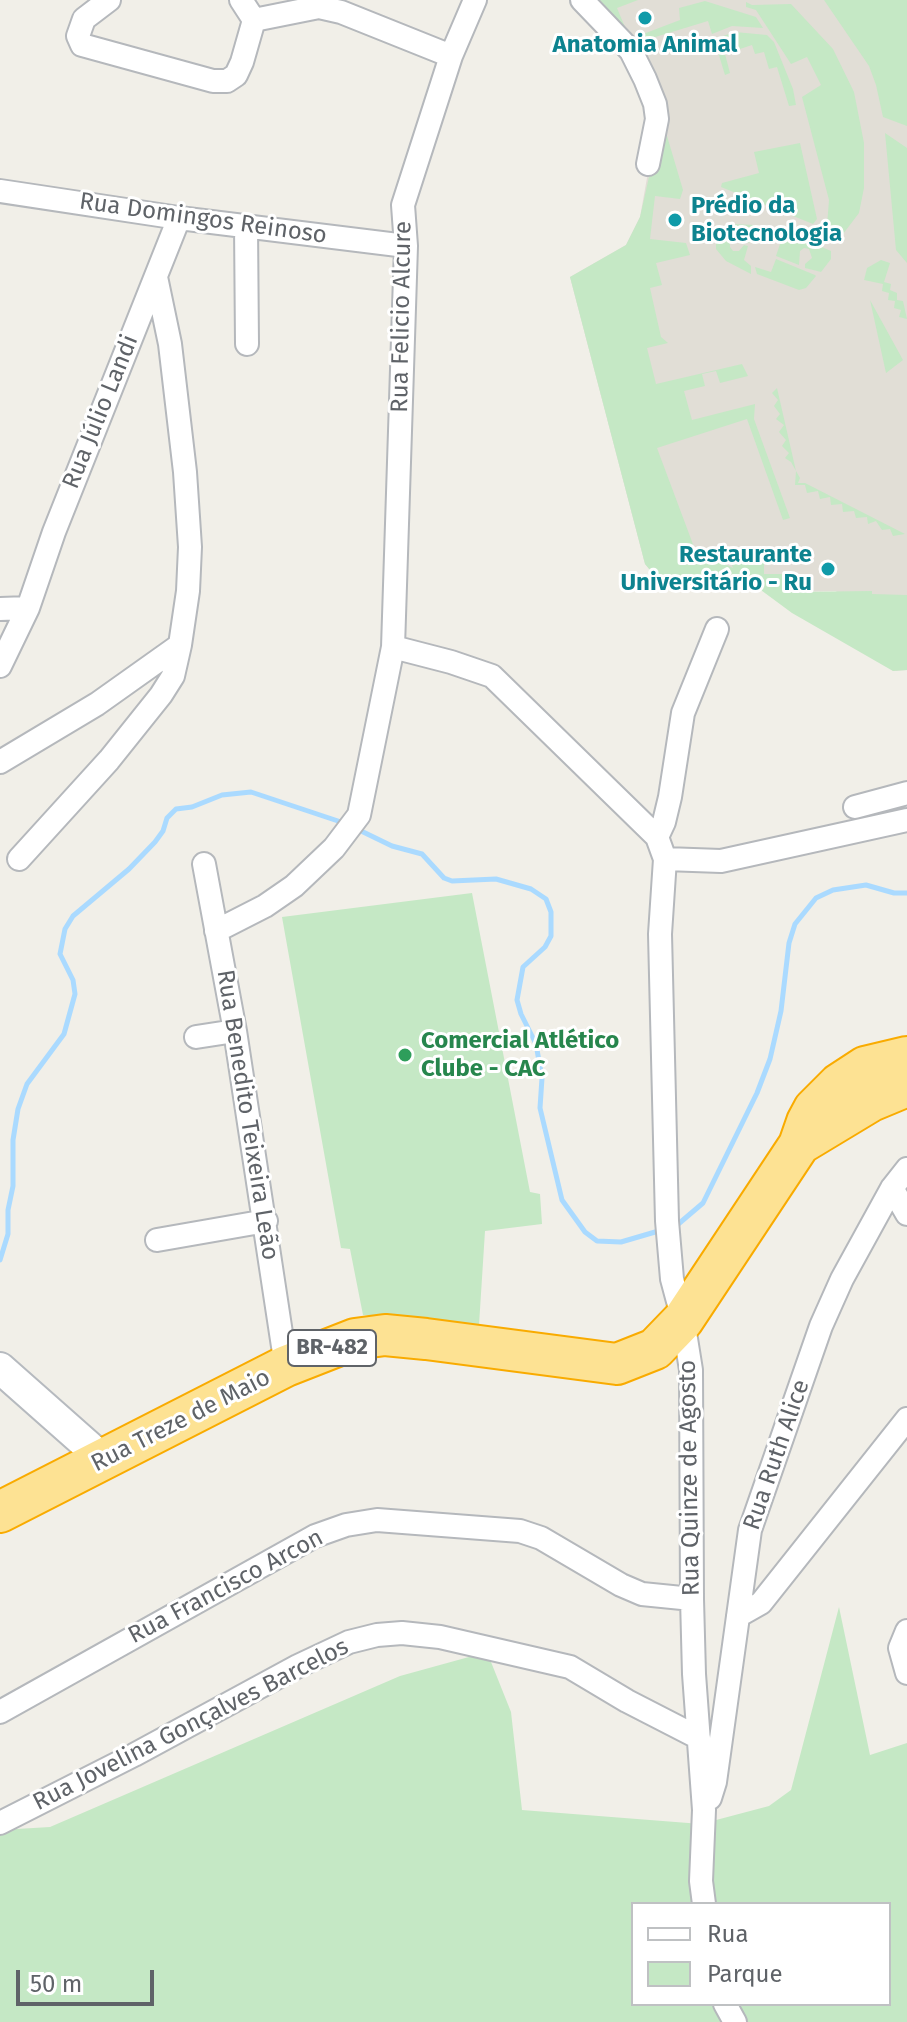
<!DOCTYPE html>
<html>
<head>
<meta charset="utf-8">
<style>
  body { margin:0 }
  #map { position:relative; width:907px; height:2022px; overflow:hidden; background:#f1efe8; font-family:"Fira Sans",sans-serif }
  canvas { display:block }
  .legend { position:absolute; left:631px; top:1902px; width:260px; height:104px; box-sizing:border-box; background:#fff; border:2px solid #bfc1c3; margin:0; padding:10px 14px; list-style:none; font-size:24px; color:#5f6368 }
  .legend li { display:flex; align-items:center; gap:16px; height:40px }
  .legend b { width:40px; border:2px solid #bfc1c3 }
  .scale { position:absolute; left:16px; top:1970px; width:138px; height:36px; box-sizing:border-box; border:4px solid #5f6368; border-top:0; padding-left:10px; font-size:24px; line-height:28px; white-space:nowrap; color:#5f6368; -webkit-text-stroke:6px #fff; paint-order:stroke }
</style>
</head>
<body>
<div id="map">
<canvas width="907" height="2022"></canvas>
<ul class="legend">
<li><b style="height:10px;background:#fff"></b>Rua</li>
<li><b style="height:22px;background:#c5e8c5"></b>Parque</li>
</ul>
<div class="scale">50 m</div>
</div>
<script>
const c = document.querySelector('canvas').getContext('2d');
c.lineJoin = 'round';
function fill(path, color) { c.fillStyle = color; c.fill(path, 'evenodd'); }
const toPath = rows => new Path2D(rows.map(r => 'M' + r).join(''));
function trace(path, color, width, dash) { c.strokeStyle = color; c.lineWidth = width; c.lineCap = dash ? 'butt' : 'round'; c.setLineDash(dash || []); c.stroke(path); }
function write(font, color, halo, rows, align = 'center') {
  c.font = font + ' "Fira Sans",sans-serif'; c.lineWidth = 6; c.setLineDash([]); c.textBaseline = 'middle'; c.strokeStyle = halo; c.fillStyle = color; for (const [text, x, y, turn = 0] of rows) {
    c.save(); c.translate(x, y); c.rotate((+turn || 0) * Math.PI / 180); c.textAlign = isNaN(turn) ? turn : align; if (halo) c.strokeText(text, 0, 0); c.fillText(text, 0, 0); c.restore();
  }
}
fill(toPath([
  [590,0,907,0,907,670,893,671,836,591,792,592,741,580,665,588,645,564,570,277,626,245,640,217,652,150,662,119]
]), '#e1ded6');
fill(toPath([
  [590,0,638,0,617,8,630,39,680,20,679,8,705,1,756,17,763,28,732,26,712,34,708,21,639,42,653,90,636,53],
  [824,0,907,0,907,126,883,117,876,85,869,66],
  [746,2,752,5,791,4,833,49,854,92,864,143,864,188,859,213,843,234,827,225,829,200,802,97,821,85,807,57,791,64,756,10,746,7],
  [735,32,767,35,774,42,793,89,796,105,789,106,777,67,769,69,764,52,755,54,752,45,725,54,730,73,725,75,714,39],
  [662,119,683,190,680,199,655,196,650,239,686,243,690,255,656,263,662,285,650,288,661,337,668,343,647,348,656,384,742,364,748,376,720,383,716,371,702,374,705,386,684,391,692,420,755,404,754,419,790,518,783,520,747,419,657,448,697,555,705,554,733,568,729,557,755,547,761,562,779,556,780,563,764,564,764,574,791,574,792,592,872,591,872,594,907,595,907,670,893,671,792,613,750,582,740,580,665,588,645,564,570,277,626,245,640,217],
  [885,133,907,148,907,263,896,250],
  [800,143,817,219,813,224,721,187,722,183,759,173,754,152],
  [730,224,755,225,768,230,765,237,754,234,749,243,739,236,730,241,730,247,733,251,739,251,744,245,748,246,744,260,751,266,751,274,726,261,716,249,716,231],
  [777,228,831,251,831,259,821,272,805,268,805,264,812,258,809,249,804,248,800,251,799,265,776,256,780,244,770,237,772,229],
  [776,259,815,275,816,276,806,288,799,290,757,274,755,267,771,272],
  [881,260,890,263,884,282,891,284,890,290,897,293,897,300,903,301,907,319,899,317,901,310,894,308,895,301,888,300,889,293,882,291,883,284,864,280,867,268],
  [870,300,903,360,886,373],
  [777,388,796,471,800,478,798,483,805,483,905,534,893,536,890,529,882,530,876,521,868,524,867,517,856,518,854,511,843,512,842,504,831,505,830,497,820,499,818,491,807,493,805,485,795,485,796,471,791,462,785,458,789,453,782,446,786,440,779,432,784,425,776,419,780,414,774,406,778,400,772,393],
  [472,893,530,1192,540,1194,542,1224,485,1231,479,1325,363,1315,350,1249,341,1248,282,917],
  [839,1607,870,1755,907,1743,907,2022,0,2022,0,1830,50,1827,400,1676,487,1652,511,1712,522,1810,701,1824,769,1806,791,1790],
  [633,1904,889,1904,889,2004,633,2004]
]), '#c5e8c5');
trace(toPath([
  [357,829,392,846,422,854,444,878,452,881,496,879,531,889,546,899,551,912,551,936,545,947,523,967,517,1000,521,1014,536,1044,542,1078,540,1108,562,1200,585,1232,597,1241,621,1242,662,1230],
  [676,1226,703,1203,757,1093,770,1059,781,1011,789,943,795,924,816,898,833,890,866,885,894,893,907,893],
  [0,1260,8,1234,8,1210,13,1186,13,1140,18,1109,27,1084,64,1034,75,994,73,980,60,954,65,929,73,916,129,869,155,842,163,831,167,818,176,809,192,807,222,795,251,792,344,823]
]), '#aadaff', 5);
const street = toPath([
  [109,0,84,19,78,36,82,45,213,81,227,81,236,75,242,62,254,20,241,0],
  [582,0,631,51,645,79,655,104,657,119,648,164],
  [254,20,319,7,341,12,451,56],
  [0,191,179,218,406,246],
  [246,226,247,344],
  [0,609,28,608],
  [393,647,451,662,492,676,657,837,665,859,660,934,667,1221,672,1279,683,1320,691,1370,692,1599,694,1674,704,1810,701,1881,704,1904],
  [0,666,28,608,54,532,179,218],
  [0,762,97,704,180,645,188,591,190,547,185,472,170,344,156,277],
  [855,807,907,793],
  [657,837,664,822,670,797,683,713,717,629],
  [19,859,109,760,161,695,173,676,180,645],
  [665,859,721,861,907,820],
  [204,864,235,1031,286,1366],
  [216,931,265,906,294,886,334,848,359,815,393,647,406,246,403,205,451,56,475,0],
  [196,1037,235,1031],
  [892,1188,907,1214],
  [157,1240,266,1221],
  [738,1616,761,1603,907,1419],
  [907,1631,900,1648,907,1673],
  [0,1712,315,1536,346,1525,377,1520,520,1531,541,1538,621,1585,642,1594,692,1599],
  [710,1798,715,1782,750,1530,821,1326,842,1279,892,1188,907,1169],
  [0,1823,134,1755,298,1666,349,1642,377,1635,402,1633,440,1637,570,1667,627,1701,699,1738],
  [725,2004,735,2022]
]);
const secondary = toPath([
  [0,1368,104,1460]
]);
const highway = toPath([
  [803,1142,871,1101,907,1086],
  [0,1512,286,1366,355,1339,385,1335,426,1339,617,1364,655,1349,683,1320,799,1145,807,1122,814,1109,839,1084,865,1067,907,1057]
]);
trace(street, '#b5b8bc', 26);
trace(secondary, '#b6babf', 34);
trace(highway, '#f9ab00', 44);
trace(street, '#fff', 22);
trace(secondary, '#fff', 30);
trace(highway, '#fde293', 40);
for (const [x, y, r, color] of [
  [645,18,8,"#0f9aa8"],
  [675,220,8,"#0f9aa8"],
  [828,569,8,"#0f9aa8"],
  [405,1055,8,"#2e9e5b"]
]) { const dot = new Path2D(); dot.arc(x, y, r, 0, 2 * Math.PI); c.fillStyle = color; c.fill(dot); trace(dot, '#fff', 3); }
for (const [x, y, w] of [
  [332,1348,88]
]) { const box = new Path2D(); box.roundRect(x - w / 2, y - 18, w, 36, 6); c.fillStyle = '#fff'; c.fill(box); trace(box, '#5f6368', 2); }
write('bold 22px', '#5f6368', null, [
  ["BR-482",332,1348]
]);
write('bold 24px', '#0d838f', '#fff', [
  ["Anatomia Animal",645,45],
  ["Prédio da",691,206,"left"],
  ["Biotecnologia",691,234,"left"],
  ["Restaurante",812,555,"right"],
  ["Universitário - Ru",812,583,"right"]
]);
write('24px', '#5f6368', '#fff', [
  ["Rua Domingos Reinoso",203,219,8],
  ["Rua Felicio Alcure",402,317,-89],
  ["Rua Júlio Landi",101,412,-68],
  ["Rua Benedito Teixeira Leão",247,1115,81],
  ["Rua Treze de Maio",181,1421,-27],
  ["Rua Ruth Alice",777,1455,-71],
  ["Rua Quinze de Agosto",690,1478,-91],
  ["Rua Francisco Arcon",226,1587,-28],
  ["Rua Jovelina Gonçalves Barcelos",191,1725,-27]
]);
write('bold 24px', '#27864d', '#fff', [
  ["Comercial Atlético",421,1041],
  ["Clube - CAC",421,1069]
], 'left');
</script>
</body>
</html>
